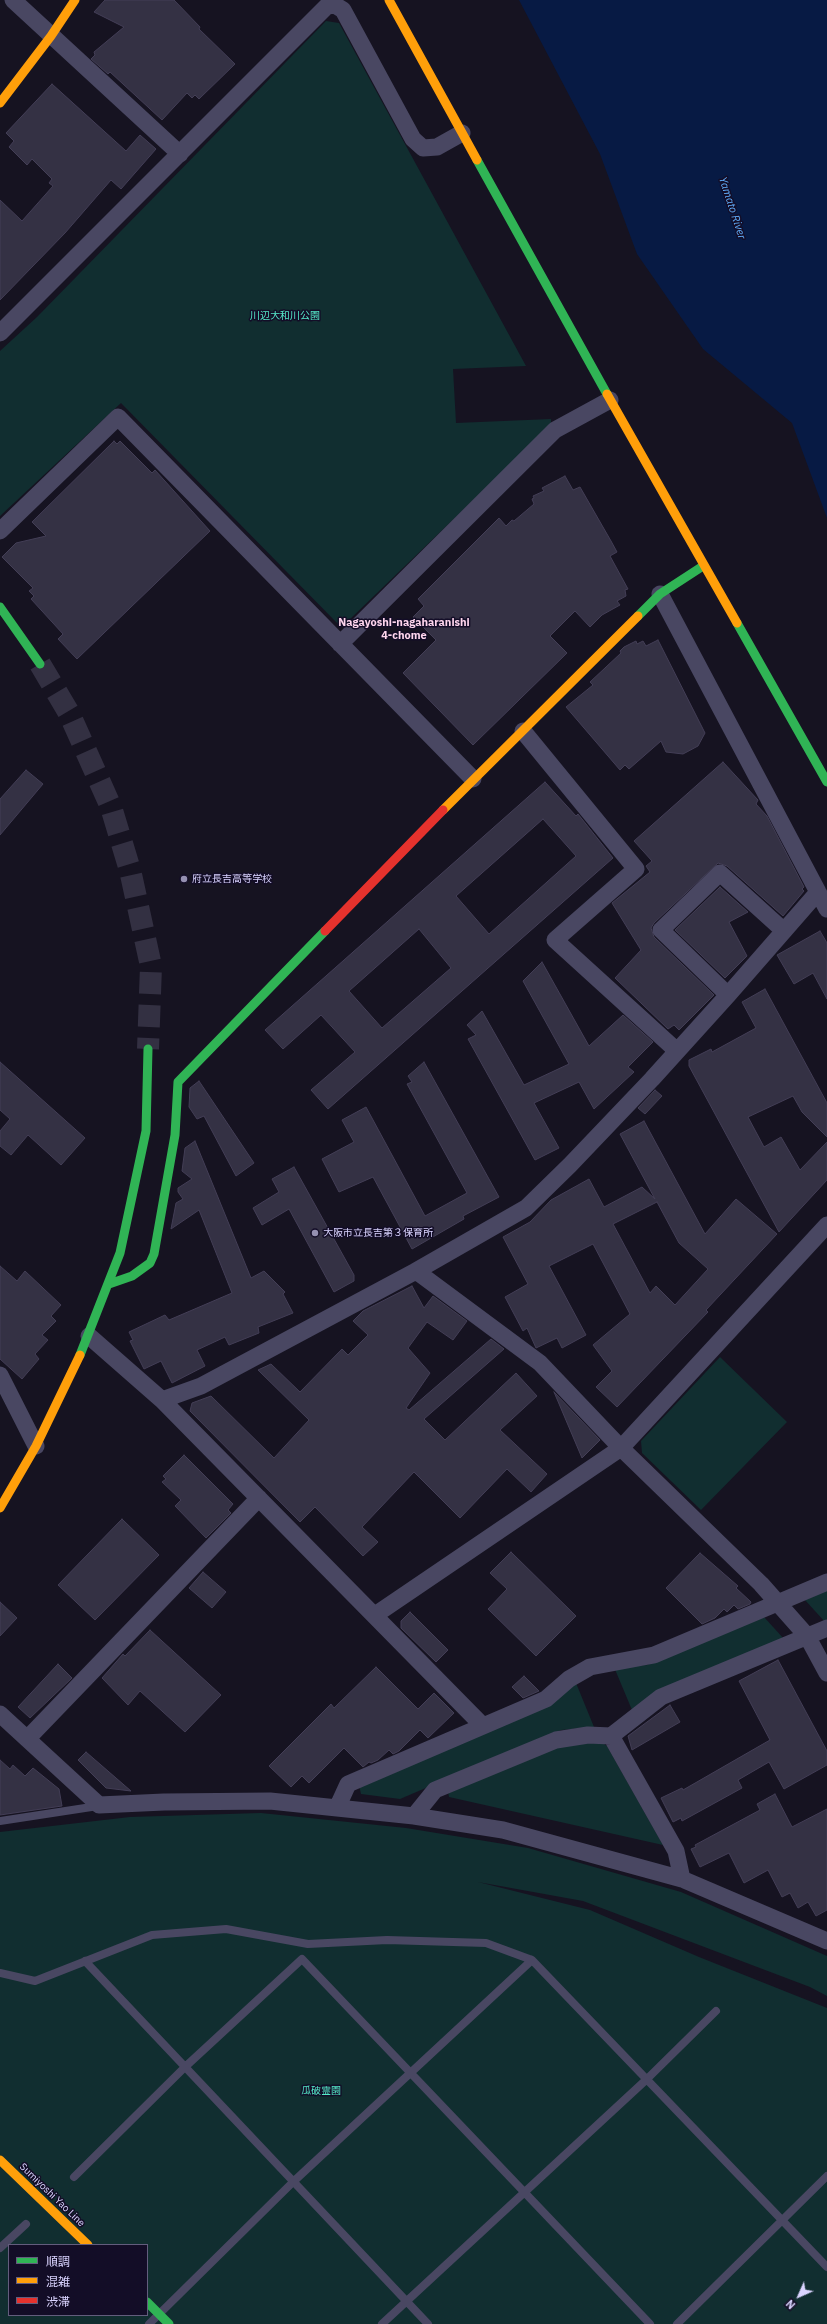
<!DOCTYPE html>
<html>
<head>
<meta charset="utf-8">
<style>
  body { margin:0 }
  #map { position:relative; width:827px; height:2324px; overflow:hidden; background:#161321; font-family:"IBM Plex Sans","Noto Sans JP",sans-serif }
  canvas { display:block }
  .legend { position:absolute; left:8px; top:2244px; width:140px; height:72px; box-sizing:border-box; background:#130d27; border:1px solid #635d7d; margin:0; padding:5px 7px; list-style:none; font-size:12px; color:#dad4ff }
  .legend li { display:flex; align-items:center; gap:8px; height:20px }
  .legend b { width:20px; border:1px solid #635d7d }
  .north { position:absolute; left:779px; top:2276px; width:40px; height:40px; -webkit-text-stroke:3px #130d27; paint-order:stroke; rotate:225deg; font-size:11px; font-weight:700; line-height:16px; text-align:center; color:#dad4ff }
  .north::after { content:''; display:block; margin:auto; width:14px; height:18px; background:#dad4ff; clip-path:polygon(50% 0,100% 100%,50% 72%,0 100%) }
</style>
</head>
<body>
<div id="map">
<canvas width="827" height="2324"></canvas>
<ul class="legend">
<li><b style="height:5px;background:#30b455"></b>順調</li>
<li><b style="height:5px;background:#ff9f0a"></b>混雑</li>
<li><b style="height:5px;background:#e5322d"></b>渋滞</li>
</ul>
<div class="north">N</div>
</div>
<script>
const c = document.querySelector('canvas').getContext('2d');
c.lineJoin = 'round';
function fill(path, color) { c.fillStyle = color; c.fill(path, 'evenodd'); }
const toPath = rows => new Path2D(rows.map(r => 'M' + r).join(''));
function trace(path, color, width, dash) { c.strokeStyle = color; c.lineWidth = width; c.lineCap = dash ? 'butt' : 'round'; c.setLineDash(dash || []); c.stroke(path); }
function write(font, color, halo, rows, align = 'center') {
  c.font = font + ' "IBM Plex Sans","Noto Sans JP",sans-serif'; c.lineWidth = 3; c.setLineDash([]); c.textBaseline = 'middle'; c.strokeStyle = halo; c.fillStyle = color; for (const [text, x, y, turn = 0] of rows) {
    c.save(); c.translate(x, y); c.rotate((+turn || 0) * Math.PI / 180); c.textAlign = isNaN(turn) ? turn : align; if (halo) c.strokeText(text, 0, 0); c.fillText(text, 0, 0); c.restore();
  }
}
fill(toPath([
  [326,21,339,23,526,366,453,369,456,423,551,419,551,425,347,622,338,624,121,403,0,516,0,351,37,317],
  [720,1357,787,1422,701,1510,642,1453,641,1441],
  [827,1590,827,1621,825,1622,805,1600],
  [764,1617,784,1639,632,1710,614,1667,647,1665],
  [576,1683,594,1727,561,1730,400,1799,361,1794,359,1785],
  [600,1741,607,1746,663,1845,449,1797,448,1791,563,1745],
  [261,1813,406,1828,528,1848,681,1892,827,1956,827,1996,810,1987,583,1901,478,1882,590,1910,699,1957,827,2008,827,2324,0,2324,0,1832,130,1817],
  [9,2245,147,2245,147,2315,9,2315]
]), '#112e30');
fill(toPath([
  [519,0,827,0,827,518,792,423,703,349,637,254,600,154]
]), '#071a44');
const building = toPath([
  [105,0,174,0,200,27,199,29,235,64,199,99,195,95,192,98,187,93,162,120,110,72,108,74,91,59,95,55,94,52,124,27,94,12,105,0],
  [52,84,126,151,140,135,156,149,121,189,111,180,65,233,0,300,0,200,22,221,53,186,49,183,52,179,32,159,27,165,9,147,14,141,6,133,52,84],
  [114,441,117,444,120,441,152,473,155,470,210,531,77,659,58,639,63,634,31,599,34,596,29,591,33,588,2,557,16,543,46,536,32,522,114,441],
  [565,476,573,490,580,487,611,541,617,552,610,556,628,589,625,590,626,596,617,601,620,605,602,615,590,627,575,611,550,636,567,653,473,745,403,673,436,640,413,617,424,606,418,599,499,518,506,526,512,520,514,521,534,504,532,499,534,498,533,496,544,491,542,488,565,476],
  [658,640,705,733,698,746,683,754,666,752,661,741,629,769,625,765,620,770,566,707,593,685,590,682,621,653,620,651,624,647,636,641,637,644,643,641,646,646,658,640],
  [723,762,758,800,756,804,767,816,804,887,802,889,804,891,783,916,727,866,718,863,654,923,651,928,654,937,714,995,679,1030,674,1025,668,1029,615,978,641,950,612,903,650,872,646,866,652,861,634,841,723,762],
  [26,770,43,784,0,835,0,799,26,770],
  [545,782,576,816,578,814,613,858,328,1109,311,1090,355,1052,321,1015,283,1049,265,1030,545,782],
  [543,819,576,856,489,934,456,896,543,819],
  [419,929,451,968,382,1028,349,991,419,929],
  [720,887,748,912,729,922,747,956,725,978,675,930,720,887],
  [820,931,827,943,827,999,813,973,794,984,777,955,820,931],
  [542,962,589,1046,623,1015,653,1042,628,1067,634,1072,594,1109,579,1082,534,1103,559,1148,535,1160,468,1039,476,1035,467,1025,482,1011,524,1085,569,1064,523,981,542,962],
  [765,989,827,1103,827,1137,802,1112,793,1096,748,1117,764,1147,781,1137,800,1170,827,1142,827,1180,779,1232,689,1066,689,1060,711,1049,712,1052,756,1028,742,1002,765,989],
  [0,1062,85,1138,61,1165,28,1135,11,1155,0,1146,0,1131,10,1119,0,1110,0,1062],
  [424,1062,499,1197,463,1216,464,1219,412,1249,373,1177,339,1192,322,1159,354,1142,342,1120,366,1107,425,1216,467,1193,407,1084,412,1082,408,1076,424,1062],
  [199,1081,254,1163,236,1176,204,1116,197,1119,189,1107,190,1088,199,1081],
  [655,1090,662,1096,645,1114,638,1108,655,1090],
  [644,1121,705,1234,736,1199,777,1234,706,1310,708,1312,617,1407,596,1387,612,1371,593,1345,630,1314,593,1244,549,1266,586,1335,562,1348,557,1338,536,1348,527,1328,523,1331,505,1297,528,1284,503,1237,530,1222,551,1200,589,1179,604,1207,642,1187,655,1199,620,1134,644,1121],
  [657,1202,679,1243,708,1269,675,1305,656,1286,650,1293,613,1224,657,1202],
  [195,1141,251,1278,264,1271,285,1292,283,1294,293,1313,258,1327,259,1333,229,1345,225,1337,197,1350,205,1366,172,1383,161,1361,144,1369,130,1341,133,1340,129,1332,165,1315,169,1320,232,1293,199,1210,171,1229,176,1203,183,1199,178,1192,178,1188,192,1179,182,1171,185,1148,195,1141],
  [294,1167,354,1275,354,1281,334,1292,289,1209,262,1225,253,1208,279,1192,272,1179,294,1167],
  [0,1266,17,1281,25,1271,61,1305,51,1316,56,1321,42,1335,48,1340,35,1354,39,1359,22,1379,0,1359,0,1266],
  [412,1286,424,1308,433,1296,467,1321,453,1340,427,1322,408,1348,430,1373,406,1408,409,1410,491,1339,504,1349,424,1419,445,1440,516,1373,537,1396,500,1430,547,1474,531,1492,507,1469,460,1518,414,1472,362,1527,378,1542,363,1556,315,1507,300,1522,190,1411,192,1403,211,1396,274,1458,309,1420,258,1370,271,1364,300,1392,342,1349,348,1355,368,1335,353,1321,363,1311,412,1286],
  [554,1392,600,1440,582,1458,554,1392],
  [184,1455,233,1504,228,1510,231,1513,206,1538,175,1506,181,1500,162,1482,166,1479,163,1476,184,1455],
  [122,1519,159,1555,95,1620,58,1585,122,1519],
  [511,1552,576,1616,536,1656,488,1609,507,1589,490,1573,511,1552],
  [700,1553,738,1586,736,1588,751,1602,750,1604,738,1609,734,1605,727,1612,724,1609,715,1618,702,1624,666,1588,700,1553],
  [203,1572,226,1592,212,1608,189,1588,203,1572],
  [0,1602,17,1618,0,1636,0,1602],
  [410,1612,448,1650,436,1662,401,1628,401,1621,410,1612],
  [150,1630,221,1695,185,1732,140,1691,128,1705,102,1678,123,1654,125,1656,150,1630],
  [778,1660,827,1751,827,1765,784,1789,769,1762,738,1780,742,1788,682,1821,681,1818,673,1822,661,1798,682,1788,683,1790,770,1740,739,1681,778,1660],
  [58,1664,72,1678,30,1718,18,1707,58,1664],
  [376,1667,418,1709,434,1693,454,1713,428,1738,420,1730,399,1751,393,1754,389,1750,378,1760,371,1763,369,1762,363,1767,344,1748,309,1783,302,1776,291,1787,269,1766,331,1704,334,1708,376,1667],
  [524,1676,539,1691,523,1698,512,1687,524,1676],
  [670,1705,680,1722,632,1750,628,1736,670,1705],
  [86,1752,131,1791,106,1788,78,1760,86,1752],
  [0,1760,10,1769,13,1765,25,1776,33,1768,59,1789,62,1806,0,1815,0,1760],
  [775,1794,792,1827,827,1809,827,1910,816,1916,808,1902,798,1908,790,1893,782,1897,768,1870,744,1883,729,1853,700,1867,691,1849,696,1847,695,1845,760,1810,757,1804,775,1794]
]);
fill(building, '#343144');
trace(building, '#433e56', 1);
trace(toPath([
  [40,664,69,713,111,807,130,870,151,966,148,1049]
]), '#333042', 22, [22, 11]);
trace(toPath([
  [0,1821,98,1806],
  [85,1961,428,2324],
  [0,1973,35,1981,152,1935,226,1929,308,1944,387,1940,486,1943,532,1960,827,2267],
  [74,2177,185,2067,302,1959,650,2324],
  [0,2248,26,2224],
  [149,2324,293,2182,532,1960],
  [382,2324,647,2079,716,2011],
  [677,2324,827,2176]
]), '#494762', 8);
trace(toPath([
  [13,0,180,154],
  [0,333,327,6,335,5,343,10,413,139,423,148,437,147,462,133],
  [0,531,118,417,473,779],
  [660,594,827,909],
  [340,644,555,430,610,400],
  [523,731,636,869,555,940,677,1051],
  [728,995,661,930,720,873,783,930],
  [416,1271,540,1363,621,1448,761,1584,807,1636,827,1673],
  [89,1336,162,1400,482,1725],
  [0,1375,36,1446],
  [162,1400,201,1386,416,1271,526,1208,570,1165,652,1079,728,995,818,892],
  [375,1615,621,1448,827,1225],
  [0,1714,99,1805,164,1802,270,1801,414,1816,503,1830,682,1879,827,1941],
  [611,1736,676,1851,682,1879],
  [27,1739,259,1498],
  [337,1808,348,1784,546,1699,569,1679,590,1667,654,1655,827,1582],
  [414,1816,435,1790,556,1740,588,1735,611,1736,661,1697,827,1628]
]), '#494762', 17);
trace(toPath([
  [477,160,607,394],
  [0,607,40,664],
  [638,616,660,594,703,566],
  [737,623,827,782],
  [109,1284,132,1276,150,1263,154,1254,175,1135,178,1082,325,931],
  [80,1355,120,1253,146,1131,148,1049],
  [147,2302,169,2324]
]), '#30b455', 9);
trace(toPath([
  [389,0,477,160],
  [0,103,51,36,75,0],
  [607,394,737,623],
  [443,810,638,616],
  [0,1508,36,1446,80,1355],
  [0,2160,88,2245]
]), '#ff9f0a', 9);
trace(toPath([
  [325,931,443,810]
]), '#e5322d', 9);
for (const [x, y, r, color] of [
  [184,879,4,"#9590b1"],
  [315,1233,4,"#9590b1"]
]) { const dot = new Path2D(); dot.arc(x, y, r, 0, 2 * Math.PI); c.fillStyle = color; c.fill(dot); trace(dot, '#130d27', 1.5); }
write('10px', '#55eaca', '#130d27', [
  ["川辺大和川公園",285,316],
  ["瓜破霊園",321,2091]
]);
write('10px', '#dad4ff', '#130d27', [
  ["府立長吉高等学校",192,879],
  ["大阪市立長吉第３保育所",323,1233]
], 'left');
write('10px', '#dad4ff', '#130d27', [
  ["Sumiyoshi Yao Line",52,2195,44]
]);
write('italic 11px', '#62b0ff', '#130d27', [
  ["Yamato River",732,208,72]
]);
write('bold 11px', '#ffd6ee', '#130d27', [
  ["Nagayoshi-nagaharanishi",404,623],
  ["4-chome",404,636]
]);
</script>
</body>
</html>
